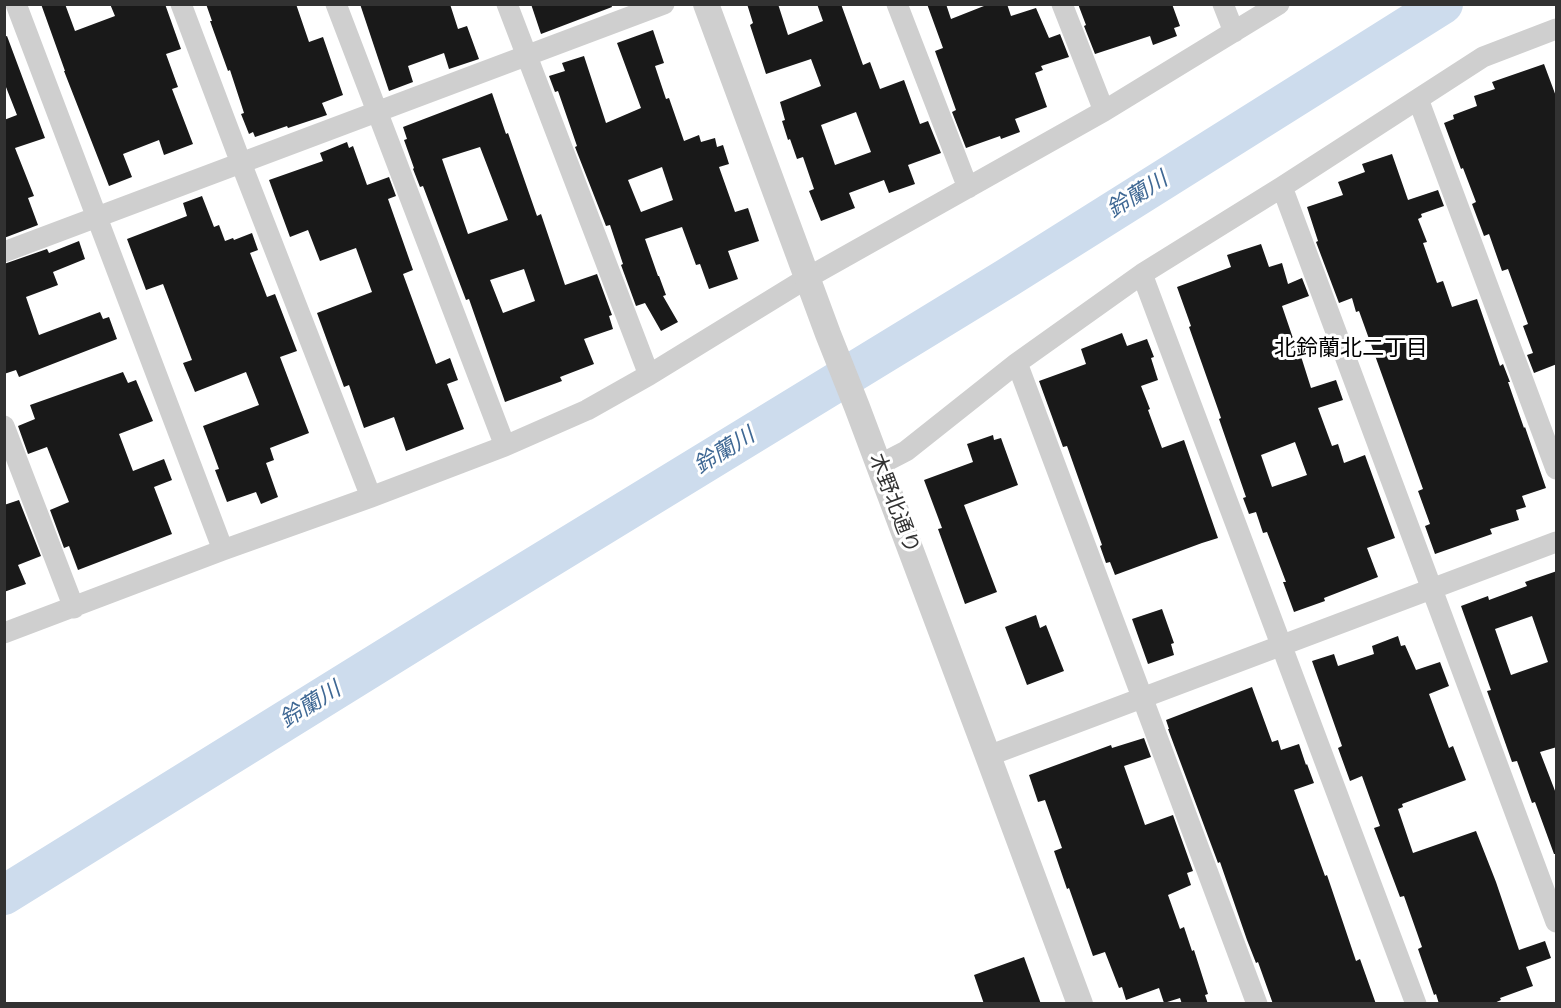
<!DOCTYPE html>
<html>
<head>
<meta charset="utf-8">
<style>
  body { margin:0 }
  #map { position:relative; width:1561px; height:1008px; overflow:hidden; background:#fff; font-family:"Titillium Web",sans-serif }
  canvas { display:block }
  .frame { position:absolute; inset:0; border:6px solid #323232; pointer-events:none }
</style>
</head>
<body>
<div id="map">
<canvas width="1561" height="1008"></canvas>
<div class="frame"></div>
</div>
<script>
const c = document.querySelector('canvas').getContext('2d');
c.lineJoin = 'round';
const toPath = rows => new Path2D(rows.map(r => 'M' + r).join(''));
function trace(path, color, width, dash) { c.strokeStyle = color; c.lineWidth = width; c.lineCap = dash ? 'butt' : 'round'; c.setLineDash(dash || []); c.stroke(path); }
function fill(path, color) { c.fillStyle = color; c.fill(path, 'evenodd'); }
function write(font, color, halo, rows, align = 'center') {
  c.font = font + ' "Titillium Web","Noto Sans JP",sans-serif'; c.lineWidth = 6; c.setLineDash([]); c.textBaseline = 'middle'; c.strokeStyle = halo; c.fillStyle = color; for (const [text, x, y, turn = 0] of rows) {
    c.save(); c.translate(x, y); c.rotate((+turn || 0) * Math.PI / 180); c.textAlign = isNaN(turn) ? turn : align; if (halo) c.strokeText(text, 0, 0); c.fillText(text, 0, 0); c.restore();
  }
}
trace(toPath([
  [4,895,459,613,1007,278,1443,4]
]), '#cddced', 40);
fill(toPath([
  [41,4,65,4,75,31,115,16,110,4,165,4,181,49,166,54,178,87,172,89,193,144,164,155,159,140,123,154,132,177,109,186,64,71,65,71],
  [206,4,296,4,309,42,323,37,343,95,322,103,327,115,288,128,287,126,255,137,253,132,249,134,241,114,244,113,230,70,228,71,210,21,212,21],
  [360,4,450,4,458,29,467,26,479,59,449,69,444,53,408,66,413,82,389,91],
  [531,4,611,4,612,7,541,34],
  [747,4,778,4,788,35,823,21,817,4,841,4,863,65,870,62,880,89,904,80,920,124,928,121,941,153,908,165,915,184,889,193,884,180,849,193,855,208,821,221,809,191,814,189,803,157,797,159,790,139,788,140,782,121,785,120,780,102,821,86,811,59,766,74,750,25,753,23],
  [856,112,871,152,835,165,821,125],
  [927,4,946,4,951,19,989,4,1007,4,1011,16,1036,8,1049,38,1060,34,1069,57,1041,66,1043,70,1035,73,1047,107,1015,119,1020,132,1001,139,1000,136,966,148,952,112,956,110,935,51,943,48],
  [1078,4,1172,4,1180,26,1174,28,1177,36,1153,45,1150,36,1095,54,1084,26,1086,25],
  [653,30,664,63,655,66,666,99,669,98,684,141,699,135,701,142,715,138,717,147,723,145,729,164,719,167,735,212,748,208,759,241,728,251,738,279,709,289,700,264,696,265,682,227,645,239,658,276,659,276,666,295,663,296,678,322,661,331,645,303,636,306,621,265,623,264,610,225,606,226,575,147,577,146,558,91,555,92,549,76,565,71,562,63,584,56,606,123,641,108,617,43],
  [662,167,673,200,641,212,628,180],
  [7,36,45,138,15,148,34,196,28,198,38,225,4,238,4,120,17,115,4,82,4,37],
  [1544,64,1557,99,1557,364,1534,373,1527,355,1533,353,1523,326,1528,324,1508,269,1502,271,1489,234,1484,236,1472,204,1476,202,1463,168,1461,169,1444,123,1454,119,1453,115,1477,106,1474,96,1495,89,1492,82],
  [492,93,506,134,508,133,537,216,541,214,565,285,597,274,612,315,609,316,613,329,584,339,594,364,560,377,562,381,505,402,469,299,466,300,423,186,420,187,413,169,414,168,404,140,407,139,403,127],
  [480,147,508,220,468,234,442,159],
  [524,269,535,301,503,313,490,280],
  [347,142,349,148,353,146,367,185,389,177,396,196,388,199,413,270,403,274,436,364,450,358,458,380,447,384,464,429,406,451,394,417,364,428,349,385,344,387,317,313,372,292,356,248,320,261,308,230,290,237,269,180,323,161,320,153],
  [1392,154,1408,200,1438,190,1444,206,1421,214,1422,217,1418,219,1427,242,1423,243,1437,283,1443,281,1452,307,1477,299,1500,366,1503,364,1510,382,1508,382,1524,428,1525,427,1546,488,1522,496,1526,507,1516,510,1519,520,1490,529,1492,534,1435,554,1425,526,1430,524,1418,491,1423,489,1359,311,1356,312,1352,298,1339,303,1316,242,1318,241,1307,207,1343,195,1338,182,1365,172,1362,164],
  [202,196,214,227,219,225,225,241,233,238,234,240,252,233,258,250,250,253,267,297,275,294,297,351,280,357,309,433,270,448,274,460,266,463,278,497,261,504,256,492,227,502,215,470,219,469,203,426,259,405,246,372,195,392,183,363,192,360,163,284,146,290,127,239,187,216,183,203],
  [79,241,85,259,53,272,58,285,26,297,39,335,100,312,103,319,109,317,117,339,19,377,16,370,4,374,4,264,47,249,49,253],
  [1261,244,1269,267,1282,263,1288,284,1302,278,1309,296,1282,306,1297,350,1299,350,1311,388,1336,380,1343,400,1318,408,1332,446,1338,444,1344,463,1365,455,1395,538,1367,548,1378,577,1324,598,1325,601,1294,612,1283,582,1286,582,1267,532,1263,533,1256,512,1249,514,1243,498,1246,497,1219,419,1221,418,1219,412,1189,327,1191,326,1177,287,1231,267,1227,255],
  [1295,442,1307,475,1272,487,1261,455],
  [1122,333,1127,346,1147,339,1154,357,1151,358,1158,380,1141,386,1150,409,1148,410,1162,448,1184,440,1218,538,1202,543,1115,575,1110,562,1106,563,1100,546,1102,545,1067,446,1063,447,1039,381,1086,364,1081,349],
  [123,372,128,383,136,380,153,421,119,434,133,471,164,459,172,480,154,487,172,534,78,570,69,546,64,548,50,510,69,502,47,447,28,454,18,426,35,419,30,405],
  [993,435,994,440,1001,438,1018,485,964,505,997,592,965,604,938,529,942,528,924,480,973,462,967,444],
  [19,500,41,556,18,565,26,584,4,592,4,505],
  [1557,571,1557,747,1540,752,1557,796,1557,854,1554,854,1535,802,1532,803,1517,761,1512,762,1487,691,1491,690,1461,606,1488,596,1489,600,1527,586,1525,582],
  [1532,616,1548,662,1511,675,1495,629],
  [1162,609,1174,643,1171,644,1174,655,1148,664,1132,619],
  [1036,615,1040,628,1046,625,1064,671,1027,685,1005,627],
  [1398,636,1401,646,1405,645,1416,670,1440,662,1449,686,1429,694,1449,748,1453,746,1466,780,1402,804,1403,807,1398,809,1413,853,1476,831,1496,882,1519,950,1545,941,1551,958,1526,967,1533,986,1500,998,1501,1000,1492,1004,1439,1004,1436,994,1434,995,1418,949,1422,947,1404,896,1400,897,1374,828,1380,826,1362,776,1350,781,1338,748,1342,746,1312,661,1334,654,1338,666,1374,654,1372,646],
  [1252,687,1272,742,1278,740,1281,750,1299,744,1306,765,1307,764,1314,783,1294,790,1325,876,1327,875,1356,961,1360,959,1376,1004,1273,1004,1258,962,1256,963,1247,940,1220,862,1218,863,1168,729,1169,729,1166,720],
  [1144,738,1151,757,1124,766,1145,825,1173,815,1193,871,1187,873,1191,885,1168,895,1180,929,1184,927,1192,951,1194,950,1208,994,1205,995,1208,1004,1182,1004,1180,998,1164,1003,1159,988,1126,1000,1122,987,1119,988,1105,952,1093,956,1069,888,1067,889,1054,851,1062,848,1045,800,1038,802,1029,775,1111,745,1112,748],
  [1024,957,1041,1004,984,1004,974,975]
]), '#191919');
trace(toPath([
  [16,4,223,550],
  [181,4,241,163,371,497],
  [336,4,505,446],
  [507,4,649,375],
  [897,4,968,188],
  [1062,4,1104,111],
  [1223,4,1234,32],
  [1418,99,1556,469],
  [1282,187,1556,922],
  [4,252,664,4],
  [1142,274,1416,1004],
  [1017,363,1257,1004],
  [4,426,74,608],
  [879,465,906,451,1017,363,1142,274,1282,187,1483,57,1556,29],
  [4,633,223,550,371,497,505,446,587,410,649,375,807,278,1104,111,1279,4],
  [988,756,1556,542]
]), '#cfcfcf', 21);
trace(toPath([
  [706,4,828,334,857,407,988,756,1080,1004]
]), '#cfcfcf', 26);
write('21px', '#323232', '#fff', [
  ["木野北通り",893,504,69]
]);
write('italic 22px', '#3f6894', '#fff', [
  ["鈴蘭川",1138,196,-32],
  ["鈴蘭川",725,452,-32],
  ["鈴蘭川",311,706,-32]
]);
write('22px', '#000', '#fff', [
  ["北鈴蘭北二丁目",1351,350]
]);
</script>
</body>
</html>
